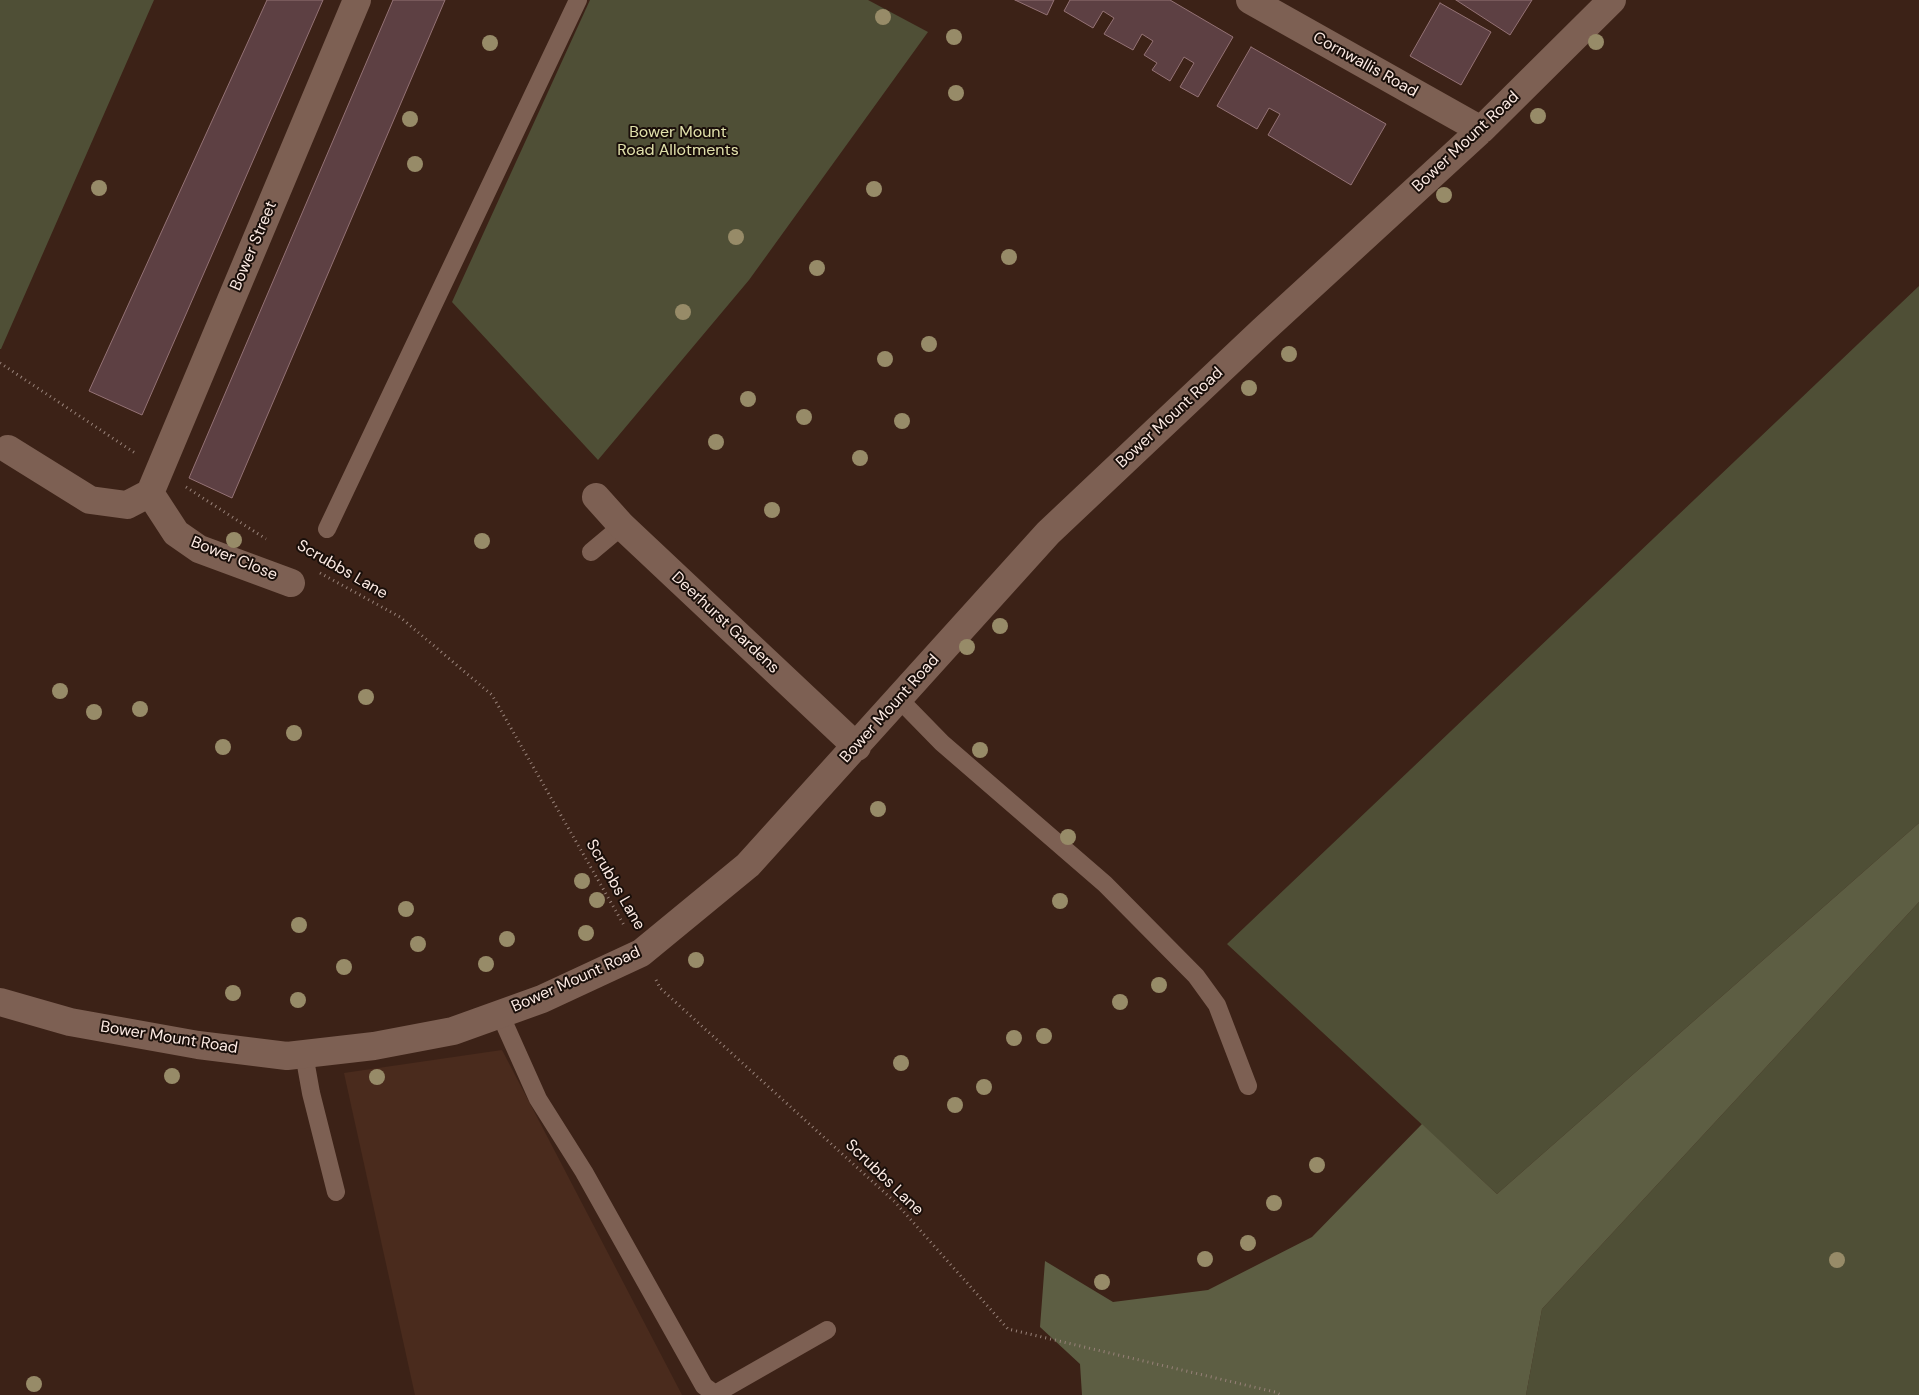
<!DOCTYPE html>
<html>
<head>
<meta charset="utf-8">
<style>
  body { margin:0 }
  canvas { display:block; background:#3c2217 }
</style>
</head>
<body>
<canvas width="1919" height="1395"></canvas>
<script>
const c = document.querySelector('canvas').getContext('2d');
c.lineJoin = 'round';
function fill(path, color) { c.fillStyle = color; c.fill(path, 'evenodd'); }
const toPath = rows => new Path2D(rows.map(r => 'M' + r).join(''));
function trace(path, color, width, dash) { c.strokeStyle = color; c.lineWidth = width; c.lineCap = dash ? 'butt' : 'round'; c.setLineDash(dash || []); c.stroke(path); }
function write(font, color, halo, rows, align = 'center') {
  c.font = font + ' "DM Sans",sans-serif'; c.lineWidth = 4; c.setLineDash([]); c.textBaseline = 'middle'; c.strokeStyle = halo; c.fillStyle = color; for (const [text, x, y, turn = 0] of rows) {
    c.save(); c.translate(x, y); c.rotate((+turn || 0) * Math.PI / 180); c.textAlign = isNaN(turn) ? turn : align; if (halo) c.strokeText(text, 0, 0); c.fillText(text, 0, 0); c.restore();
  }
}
fill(toPath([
  [502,1050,682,1395,415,1395,344,1073]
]), '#4a2b1d');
fill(toPath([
  [0,0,154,0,1,349,0,349],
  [590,0,868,0,928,32,749,280,598,460,452,302],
  [1919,286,1919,823,1497,1194,1227,944],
  [1919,902,1919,1395,1526,1395,1542,1309]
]), '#4f4f36');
fill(toPath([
  [1919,823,1919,902,1542,1309,1526,1395,1082,1395,1080,1364,1040,1327,1045,1261,1113,1302,1208,1290,1312,1237,1422,1124,1497,1194]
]), '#5d5e43');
const building = toPath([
  [267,0,323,0,142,415,89,391,267,0],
  [393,0,445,0,232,498,189,478,393,0],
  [1015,0,1054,0,1047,15,1015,0],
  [1070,0,1170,0,1233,37,1198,97,1180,87,1194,63,1184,57,1170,81,1152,70,1157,63,1144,55,1153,41,1142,34,1133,50,1104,34,1114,18,1103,11,1093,28,1064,11,1070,0],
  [1456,0,1532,0,1510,35,1456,0],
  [1440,3,1491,32,1461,85,1410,56,1440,3],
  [1251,47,1386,124,1351,185,1268,135,1280,114,1269,108,1257,129,1217,106,1251,47]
]);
fill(building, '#5d4043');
trace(building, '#947275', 1);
trace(toPath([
  [0,363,135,453],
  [186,487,266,539],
  [320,573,400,617,492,695,625,927],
  [656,980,660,988,895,1202,1008,1329,1275,1392,1281,1395]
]), '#988279', 3, [1, 4]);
trace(toPath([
  [327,529,578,0],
  [591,552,622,526],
  [899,699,942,743,1105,884,1196,976,1217,1005,1248,1086],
  [500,1014,538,1099,584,1172,704,1386,715,1394,827,1330],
  [304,1054,311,1093,336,1192]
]), '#7d6053', 18);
trace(toPath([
  [1250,0,1481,130],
  [8,449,90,500,127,505,150,493,176,533,199,549,291,583],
  [150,493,357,0],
  [596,497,622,526,857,747],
  [0,1002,70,1022,198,1045,287,1056,374,1046,453,1031,542,999,641,953,748,865,1048,533,1262,331,1481,130,1612,0]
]), '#7d6053', 28);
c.fillStyle = '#978b68';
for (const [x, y] of [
  [883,17],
  [954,37],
  [1596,42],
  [490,43],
  [956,93],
  [1538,116],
  [410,119],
  [415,164],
  [99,188],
  [874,189],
  [1444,195],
  [736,237],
  [1009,257],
  [817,268],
  [683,312],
  [929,344],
  [1289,354],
  [885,359],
  [1249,388],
  [748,399],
  [804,417],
  [902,421],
  [716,442],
  [860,458],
  [772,510],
  [234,540],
  [482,541],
  [1000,626],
  [967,647],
  [60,691],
  [366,697],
  [140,709],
  [94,712],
  [294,733],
  [223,747],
  [980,750],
  [878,809],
  [1068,837],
  [582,881],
  [597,900],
  [1060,901],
  [406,909],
  [299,925],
  [586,933],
  [507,939],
  [418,944],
  [696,960],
  [486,964],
  [344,967],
  [1159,985],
  [233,993],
  [298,1000],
  [1120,1002],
  [1044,1036],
  [1014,1038],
  [901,1063],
  [172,1076],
  [377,1077],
  [984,1087],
  [955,1105],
  [1317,1165],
  [1274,1203],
  [1248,1243],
  [1205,1259],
  [1837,1260],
  [1102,1282],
  [34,1384]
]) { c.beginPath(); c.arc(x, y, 8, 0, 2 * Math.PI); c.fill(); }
write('16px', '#fceae3', '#1a0f0a', [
  ["Cornwallis Road",1365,65,29],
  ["Bower Mount Road",1466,142,-43],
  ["Bower Street",254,246,-67],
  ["Bower Mount Road",1170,418,-43],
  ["Bower Close",234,559,22],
  ["Scrubbs Lane",342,570,30],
  ["Deerhurst Gardens",725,623,43],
  ["Bower Mount Road",890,709,-48],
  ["Scrubbs Lane",615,885,60],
  ["Bower Mount Road",576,980,-24],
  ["Bower Mount Road",169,1038,9],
  ["Scrubbs Lane",884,1178,44]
]);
write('16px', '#e1e1ab', '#1a0f0a', [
  ["Bower Mount",678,133],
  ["Road Allotments",678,151]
]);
</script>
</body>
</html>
